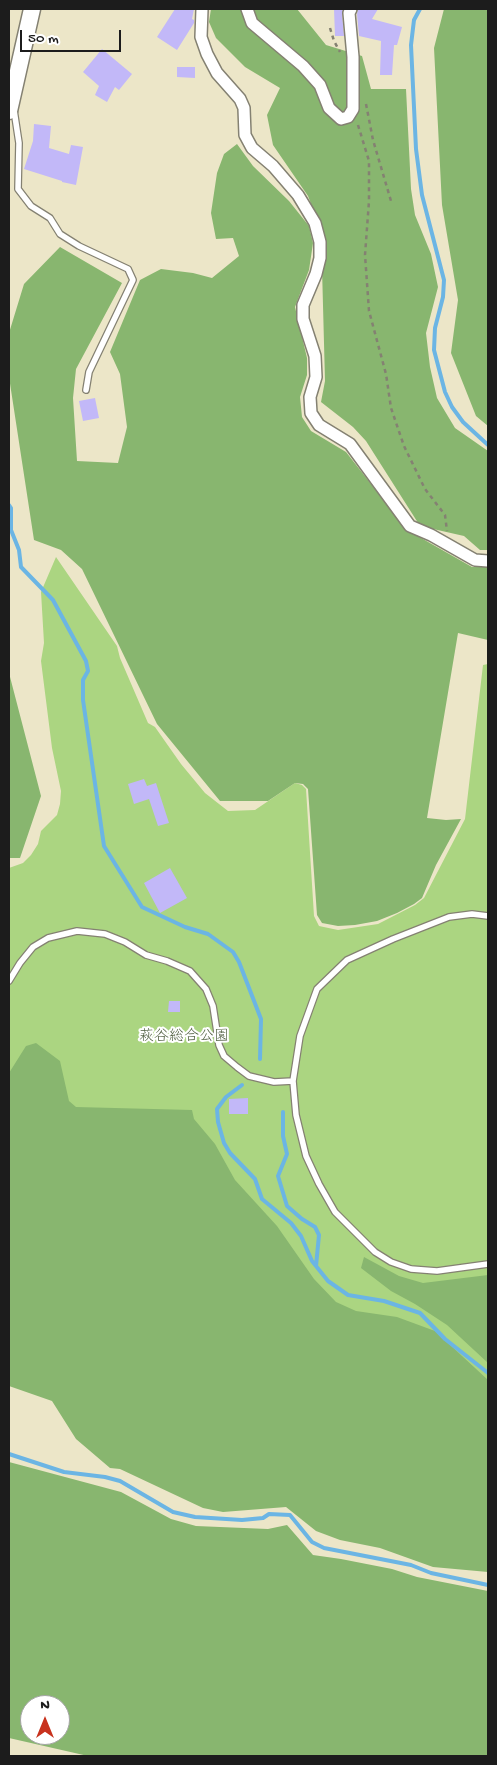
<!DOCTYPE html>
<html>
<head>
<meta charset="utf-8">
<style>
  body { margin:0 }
  #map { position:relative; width:497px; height:1765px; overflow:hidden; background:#ece6c8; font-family:"Gochi Hand",sans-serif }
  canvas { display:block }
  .frame { position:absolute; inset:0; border:10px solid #1c1c1c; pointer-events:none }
  .north { position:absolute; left:20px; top:1695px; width:50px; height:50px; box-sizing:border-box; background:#fff; border:1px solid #a4a4a4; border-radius:50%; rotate:0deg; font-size:14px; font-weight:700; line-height:20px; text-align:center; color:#1c1c1c }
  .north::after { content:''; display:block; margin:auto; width:18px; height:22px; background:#c8321e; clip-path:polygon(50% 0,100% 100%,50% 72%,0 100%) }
  .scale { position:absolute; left:20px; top:30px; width:101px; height:22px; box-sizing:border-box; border:2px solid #1c1c1c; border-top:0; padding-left:6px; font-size:15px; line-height:18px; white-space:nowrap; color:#1c1c1c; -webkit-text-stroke:4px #fff; paint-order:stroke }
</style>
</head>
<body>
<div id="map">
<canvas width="497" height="1765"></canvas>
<div class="frame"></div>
<div class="north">N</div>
<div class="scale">50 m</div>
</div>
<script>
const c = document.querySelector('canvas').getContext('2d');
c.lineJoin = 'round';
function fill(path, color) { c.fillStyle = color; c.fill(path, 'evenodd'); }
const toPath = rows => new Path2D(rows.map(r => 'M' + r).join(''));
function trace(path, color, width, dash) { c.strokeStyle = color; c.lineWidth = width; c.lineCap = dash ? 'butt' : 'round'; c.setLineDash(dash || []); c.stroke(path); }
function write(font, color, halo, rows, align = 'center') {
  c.font = font + ' "Gochi Hand","Klee One",sans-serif'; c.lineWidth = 4; c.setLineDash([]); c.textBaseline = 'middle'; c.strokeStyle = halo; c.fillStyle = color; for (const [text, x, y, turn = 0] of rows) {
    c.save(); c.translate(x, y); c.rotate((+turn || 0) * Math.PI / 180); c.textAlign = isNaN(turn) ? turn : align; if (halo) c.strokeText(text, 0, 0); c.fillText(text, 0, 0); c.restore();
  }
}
fill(toPath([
  [56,557,117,646,120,658,148,723,155,727,181,764,205,793,228,811,255,810,295,783,302,785,306,789,314,916,319,926,338,930,378,924,415,905,424,898,465,819,483,665,488,664,488,1462,9,1222,9,868,23,863,31,855,38,844,41,831,57,815,60,804,61,791,52,748,41,661,44,643,41,592]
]), '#abd581');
fill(toPath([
  [211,9,297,9,326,45,362,56,371,89,406,89,411,189,415,215,431,254,438,287,426,333,430,367,437,398,455,428,488,451,488,550,480,550,464,536,420,526,366,441,353,427,321,402,325,381,321,230,308,196,273,145,267,115,280,88,245,67,216,38,209,22],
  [444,9,488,9,488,426,476,416,451,353,458,300,442,205,434,48],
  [237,144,253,166,289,201,309,226,313,243,309,270,295,307,307,358,307,375,300,397,302,417,311,431,346,452,407,530,472,567,488,567,488,640,458,633,427,818,446,820,461,819,436,865,422,898,414,904,397,913,377,921,355,925,338,926,322,923,317,915,308,789,303,784,295,783,268,801,220,801,157,724,82,569,61,550,34,540,9,377,9,333,24,284,60,247,122,283,76,369,73,398,77,461,118,463,127,427,120,374,110,352,140,280,161,269,193,273,212,278,239,256,233,238,216,239,211,213,217,173,224,154],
  [9,673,41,796,20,858,9,858],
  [36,1043,60,1061,69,1101,76,1107,192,1110,194,1119,215,1144,235,1180,277,1226,314,1279,336,1302,356,1311,397,1317,435,1331,488,1380,488,1572,433,1567,380,1548,340,1540,316,1531,286,1507,223,1512,203,1508,120,1469,110,1468,76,1439,52,1401,9,1386,9,1073,26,1046],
  [364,1257,399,1276,423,1283,488,1275,488,1363,447,1325,415,1304,391,1291,361,1268],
  [9,1462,121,1492,171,1519,196,1526,268,1529,287,1525,313,1555,341,1559,392,1569,417,1577,488,1591,488,1756,88,1756,9,1738],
  [30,1705,60,1705,60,1735,30,1735]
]), '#88b66f');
trace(toPath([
  [420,9,414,20,411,45,416,149,422,195,444,280,443,297,435,328,434,350,445,392,452,407,463,422,488,445],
  [9,505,11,508,11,530,19,550,21,567,53,600,86,661,88,671,83,680,83,700,104,846,142,907,185,927,208,934,233,952,239,962,261,1019,260,1059],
  [242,1085,226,1097,217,1109,218,1122,224,1143,230,1153,255,1179,262,1199,291,1223,301,1236,312,1261,328,1281,348,1295,384,1301,420,1313,445,1339,488,1373],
  [283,1112,283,1136,287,1154,278,1176,287,1206,302,1219,315,1227,319,1235,316,1266],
  [9,1454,64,1472,105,1477,120,1481,173,1512,195,1517,242,1520,263,1518,269,1514,290,1515,312,1542,324,1548,411,1565,431,1573,488,1585]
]), '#6bb5e4', 4);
fill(toPath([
  [175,9,194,9,192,19,194,20,194,23,177,50,157,37],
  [334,9,343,9,342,14,344,36,335,36],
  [358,9,378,9,372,19,402,27,397,45,394,45,392,75,380,75,381,41,359,36,357,14],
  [102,49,132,74,119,90,115,87,107,102,95,95,99,86,83,72],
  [177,67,195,67,195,78,177,77],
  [34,124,51,126,49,148,69,154,71,145,83,147,76,185,62,182,62,181,24,169,33,141],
  [95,398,99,418,83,421,79,401],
  [144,779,147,786,156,783,169,823,158,826,149,799,134,804,128,784],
  [170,868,187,898,160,913,144,883],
  [169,1001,180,1001,180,1012,168,1012],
  [248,1098,248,1114,229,1114,229,1099]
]), '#c2b8f8');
const service = toPath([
  [14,110,19,143,18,189,31,206,50,218,60,234,79,246,128,269,133,280,89,372,86,390],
  [488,916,472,914,449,917,393,939,347,960,317,989,300,1036,293,1081,296,1115,306,1156,319,1184,335,1212,375,1252,391,1262,411,1269,437,1271,488,1264],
  [9,981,20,963,33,947,48,938,77,931,105,934,125,942,146,955,167,961,190,971,206,989,213,1006,219,1045,224,1056,237,1067,249,1076,274,1082,293,1081]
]);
const minor = toPath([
  [202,9,201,37,207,54,217,73,240,99,244,108,245,135,252,148,273,166,298,195,315,223,320,242,320,258,316,274,303,305,303,319,315,356,316,377,310,397,311,413,319,425,350,444,410,526,431,535,475,560,488,561],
  [247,9,252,23,303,66,320,85,329,108,341,119,348,117,353,109,353,57,349,13,351,9]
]);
const secondary = toPath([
  [9,111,32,9]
]);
trace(service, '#848172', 8);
trace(minor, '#848172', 14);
trace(secondary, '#848172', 19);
trace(toPath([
  [330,28,334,41,340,52],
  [366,104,373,140,391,201],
  [358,125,369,161,369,201,365,255,369,311,386,374,391,408,404,446,425,489,445,515,447,531]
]), '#848172', 2.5, [4, 4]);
trace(service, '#fff', 5.5);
trace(minor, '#fff', 11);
trace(secondary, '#fff', 16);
write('15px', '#4e5d3f', '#fff', [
  ["萩谷総合公園",184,1038]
]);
</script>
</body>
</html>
